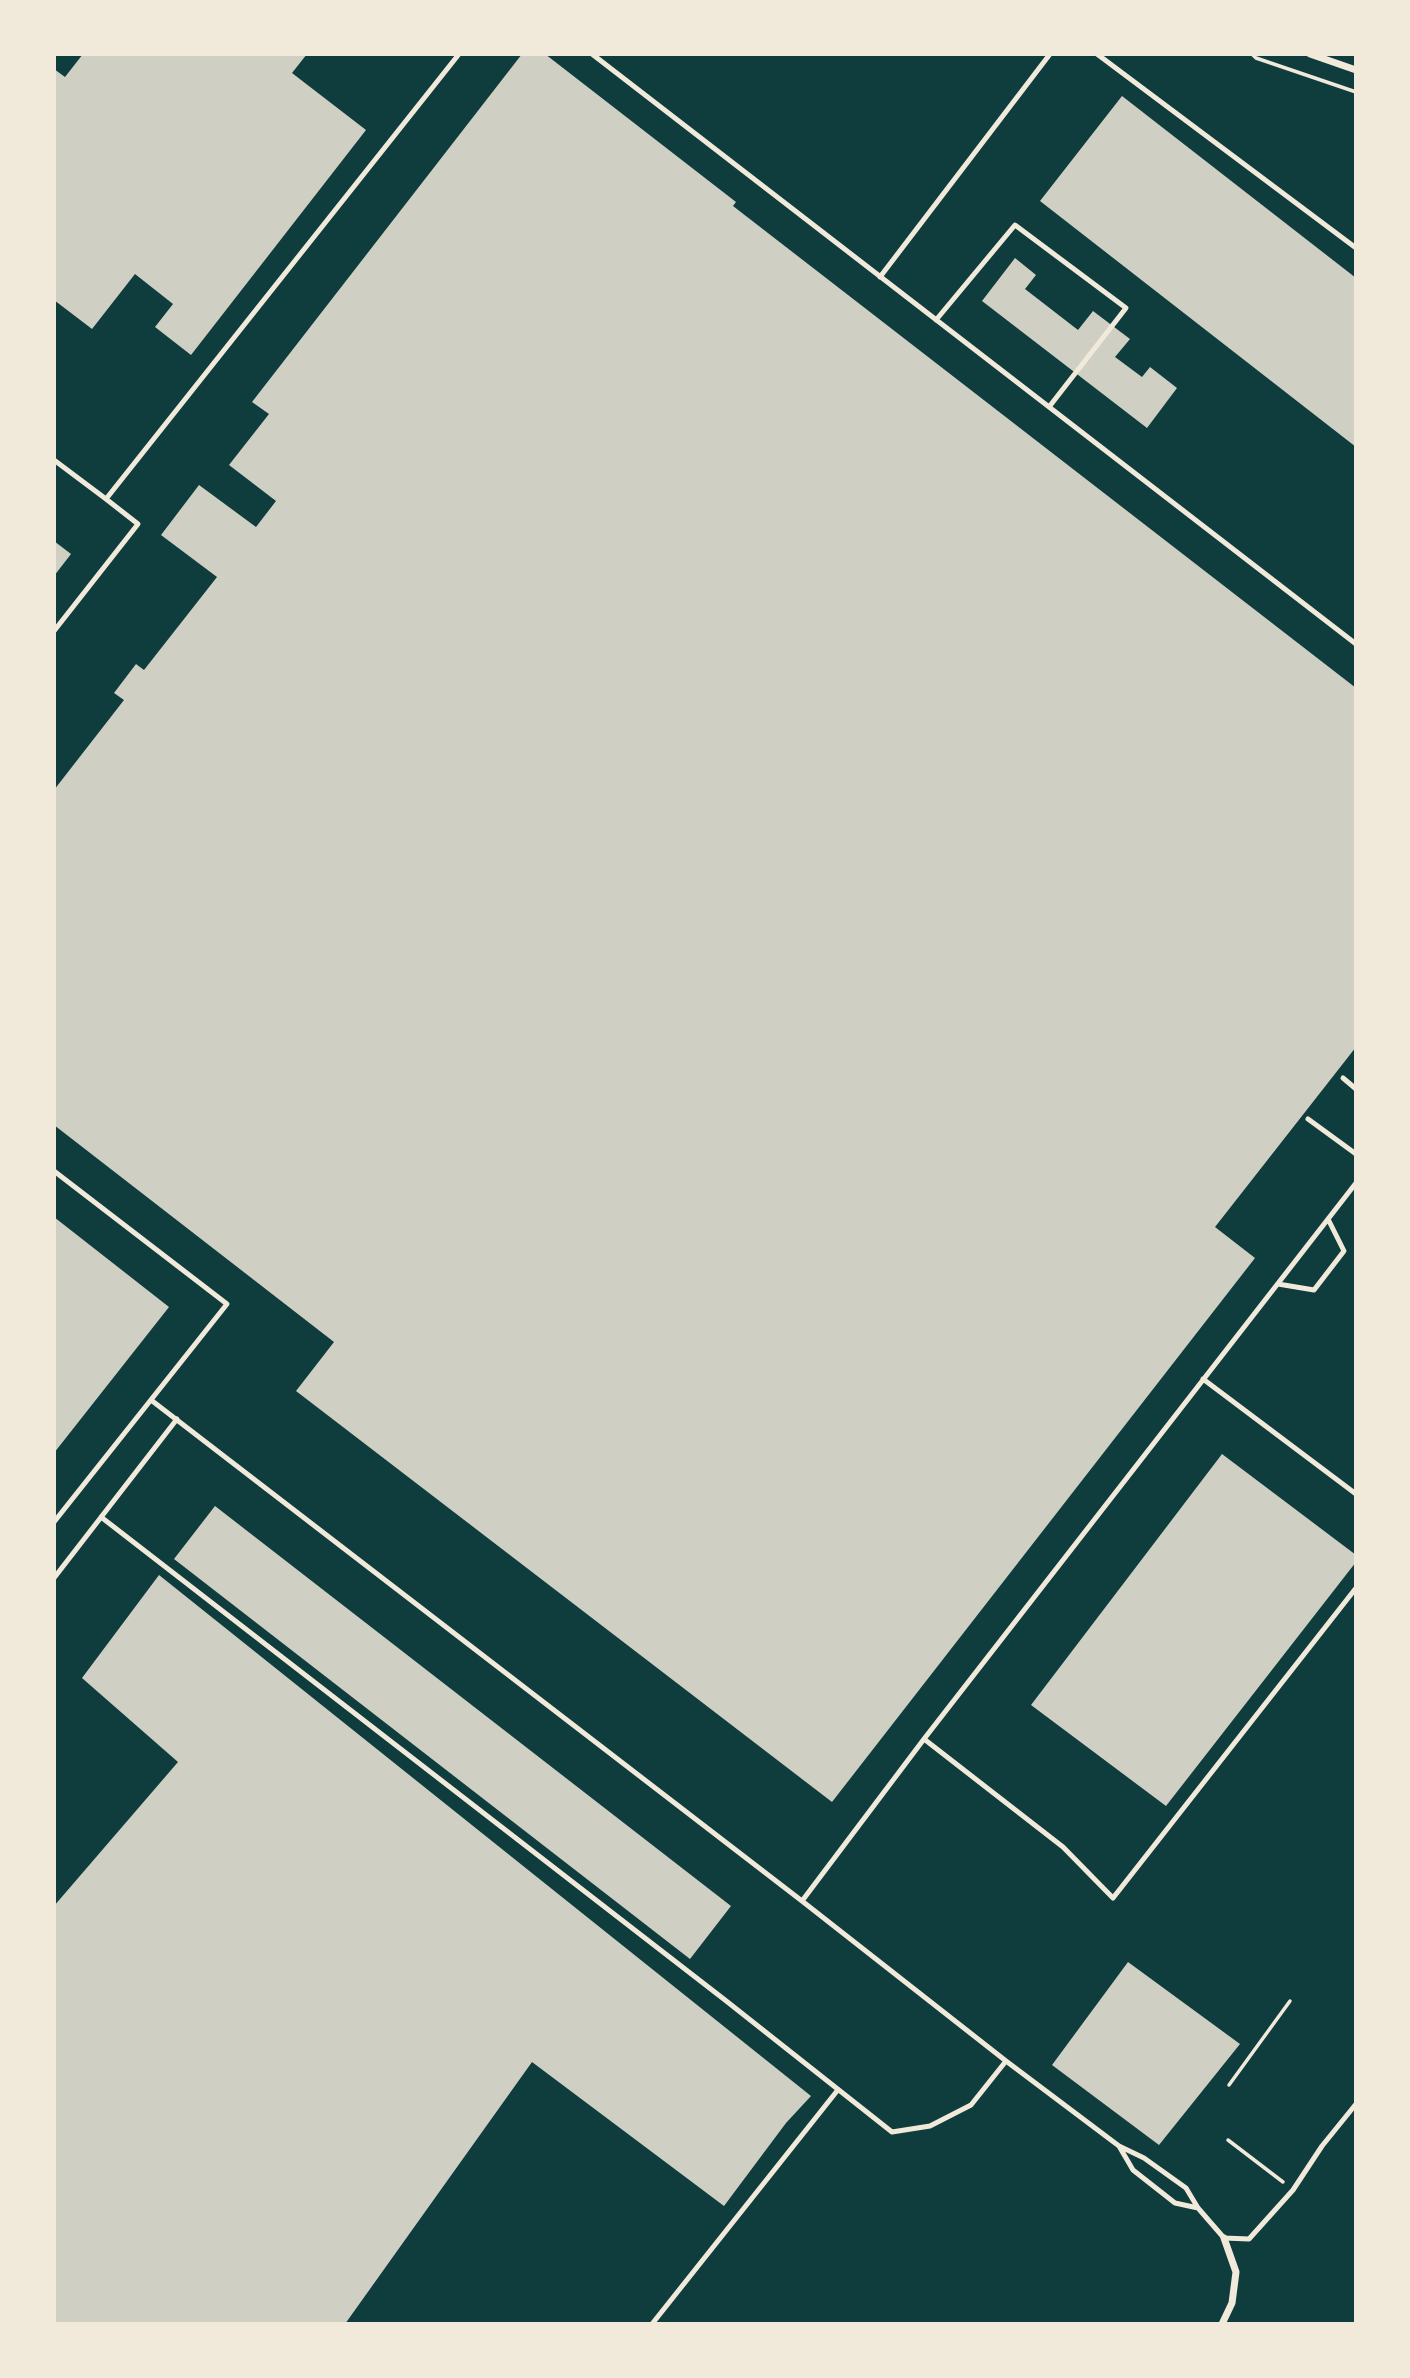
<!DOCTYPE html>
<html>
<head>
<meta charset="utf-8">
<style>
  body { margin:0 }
  #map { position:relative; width:1410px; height:2378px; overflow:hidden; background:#0f3d3e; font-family:Merriweather,serif }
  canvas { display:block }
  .frame { position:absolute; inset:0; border:56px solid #f1e9da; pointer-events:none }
</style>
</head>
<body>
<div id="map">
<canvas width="1410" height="2378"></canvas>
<div class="frame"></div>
</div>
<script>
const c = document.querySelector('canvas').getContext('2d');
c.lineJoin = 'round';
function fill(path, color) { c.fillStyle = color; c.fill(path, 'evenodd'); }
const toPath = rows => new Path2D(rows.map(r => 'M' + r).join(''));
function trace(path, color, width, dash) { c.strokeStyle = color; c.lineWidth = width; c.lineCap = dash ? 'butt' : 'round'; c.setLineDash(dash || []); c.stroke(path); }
fill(toPath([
  [83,54,307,54,292,73,366,130,191,355,155,327,173,304,135,274,92,329,54,300,54,69,65,77],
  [522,54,545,54,736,202,733,206,1356,688,1356,1047,1215,1227,1255,1258,832,1802,296,1391,334,1342,54,1125,54,790,124,700,114,693,136,664,144,670,217,577,161,535,199,485,256,527,276,501,229,465,269,414,252,402],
  [1122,96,1356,278,1356,447,1040,201],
  [1015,258,1036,275,1025,289,1078,330,1093,311,1130,339,1115,357,1142,377,1150,367,1177,388,1147,428,982,301],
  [54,541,71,554,54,576],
  [54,1217,169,1307,54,1453],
  [1222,1454,1356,1555,1356,1562,1166,1806,1031,1705],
  [215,1506,731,1906,690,1959,174,1559],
  [159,1575,811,2096,786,2123,724,2206,532,2062,345,2324,54,2324,54,1906,178,1762,82,1678],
  [1128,1962,1240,2044,1159,2145,1052,2065]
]), '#cfcfc3');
trace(toPath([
  [1252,54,1256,58,1356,92],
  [1229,2085,1290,2001],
  [1228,2140,1283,2182]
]), '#f1e9da', 3.5);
trace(toPath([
  [592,54,1356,644],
  [1097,54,1356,248],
  [880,277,1050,54],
  [936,320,1015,225,1126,308,1049,407],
  [54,460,106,499],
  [54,631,138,524,106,499,459,54],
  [1343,1078,1356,1089],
  [1308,1119,1356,1154],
  [54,1171,227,1304,54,1522],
  [1278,1284,1314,1290,1344,1251,1328,1219],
  [1203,1379,1356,1494],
  [151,1400,802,1901,1006,2061,1119,2146,1144,2158,1186,2188,1198,2208,1224,2238,1249,2239,1293,2190,1322,2146,1356,2104],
  [101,1517,725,2000,892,2132,930,2126,971,2105,1006,2061],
  [54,1578,177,1419],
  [924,1739,1063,1847,1113,1898,1356,1588],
  [802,1901,924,1739,1356,1183],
  [1119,2146,1133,2170,1175,2203,1198,2208],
  [652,2324,837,2091]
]), '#f1e9da', 5);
trace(toPath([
  [1310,54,1356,70],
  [1222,2324,1232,2303,1236,2272,1224,2238]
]), '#f1e9da', 7);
</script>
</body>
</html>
